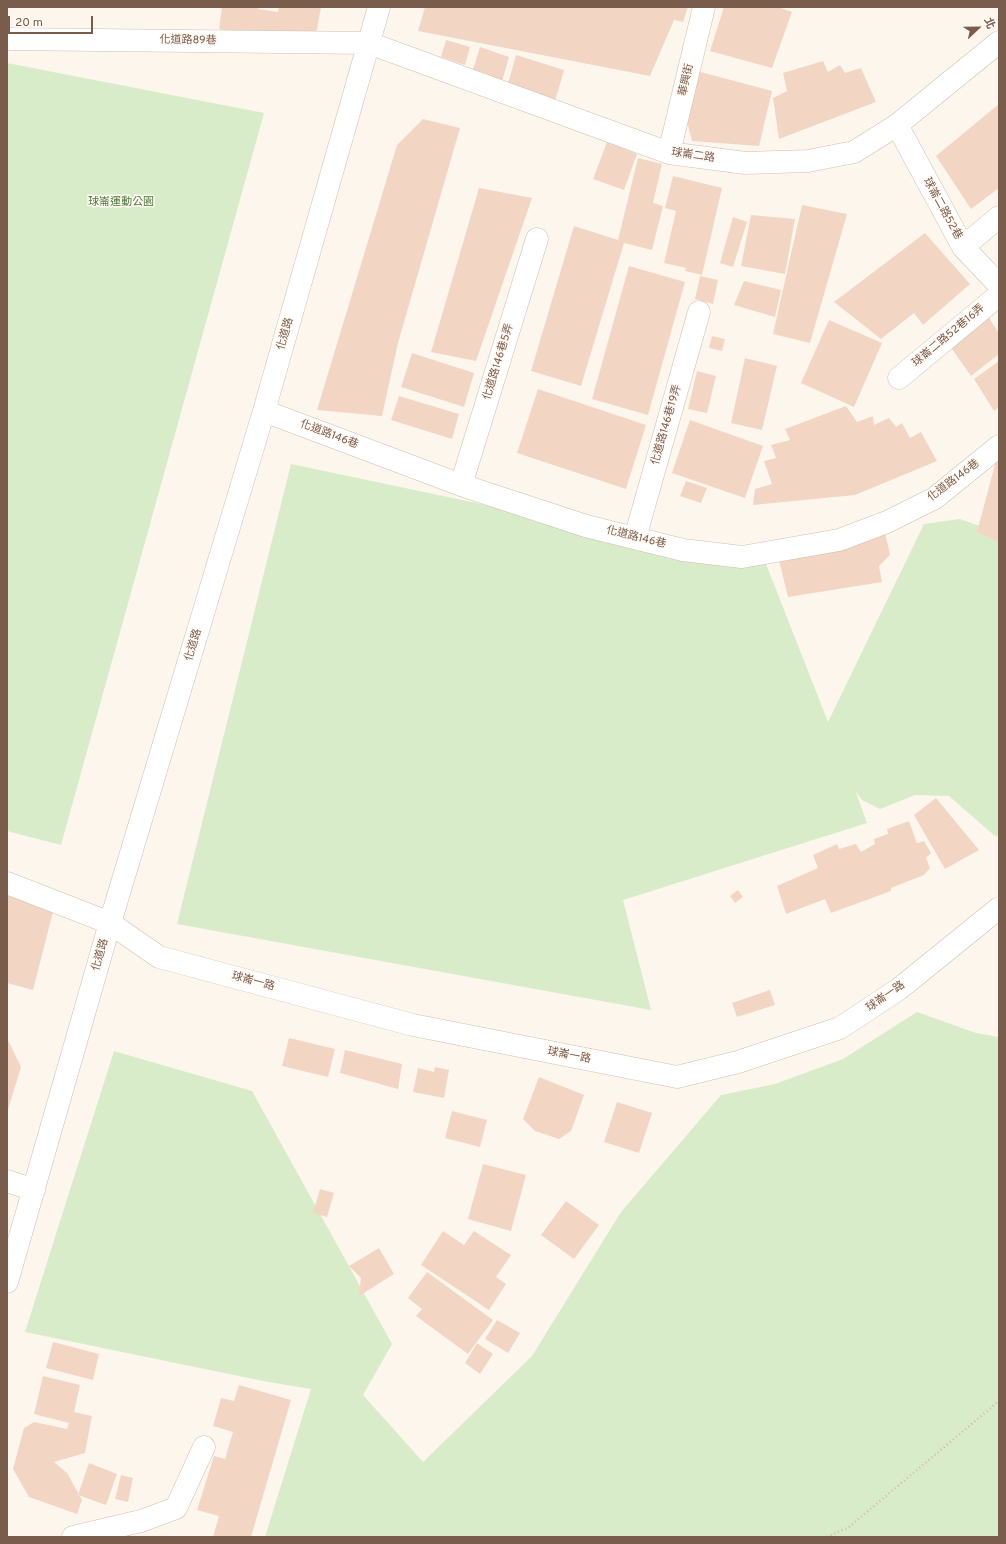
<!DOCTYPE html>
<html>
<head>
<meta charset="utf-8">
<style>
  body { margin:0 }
  #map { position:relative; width:1006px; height:1544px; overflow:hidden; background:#fdf6ec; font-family:Overpass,"Noto Sans TC",sans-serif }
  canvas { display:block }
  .frame { position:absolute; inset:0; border:8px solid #7a5c4d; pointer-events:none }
  .north { position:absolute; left:958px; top:8px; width:40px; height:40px; -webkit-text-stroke:3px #fffaf3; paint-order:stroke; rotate:68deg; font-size:11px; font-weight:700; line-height:16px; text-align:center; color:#7a5c4d }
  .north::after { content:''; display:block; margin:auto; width:14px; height:18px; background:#7a5c4d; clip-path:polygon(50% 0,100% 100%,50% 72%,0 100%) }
  .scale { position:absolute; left:8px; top:16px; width:85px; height:18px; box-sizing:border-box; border:2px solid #7a5c4d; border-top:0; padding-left:5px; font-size:12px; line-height:14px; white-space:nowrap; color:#7a5c4d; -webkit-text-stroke:3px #fffaf3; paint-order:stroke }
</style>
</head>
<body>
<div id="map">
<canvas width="1006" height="1544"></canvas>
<div class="frame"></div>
<div class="north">北</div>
<div class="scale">20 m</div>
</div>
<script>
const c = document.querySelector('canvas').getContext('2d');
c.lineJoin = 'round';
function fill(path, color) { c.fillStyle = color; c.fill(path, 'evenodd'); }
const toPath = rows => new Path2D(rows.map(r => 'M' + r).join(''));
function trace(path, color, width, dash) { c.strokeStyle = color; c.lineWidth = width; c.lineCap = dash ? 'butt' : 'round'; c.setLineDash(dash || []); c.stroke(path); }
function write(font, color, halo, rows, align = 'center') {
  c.font = font + ' Overpass,"Noto Sans TC",sans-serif'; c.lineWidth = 3; c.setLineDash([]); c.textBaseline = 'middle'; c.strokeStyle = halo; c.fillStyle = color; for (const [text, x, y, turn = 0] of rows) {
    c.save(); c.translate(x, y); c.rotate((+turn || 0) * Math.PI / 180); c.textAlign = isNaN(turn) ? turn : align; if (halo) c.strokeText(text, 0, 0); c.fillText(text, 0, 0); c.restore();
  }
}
fill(toPath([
  [7,63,264,113,61,845,7,831],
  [291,464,766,564,828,722,924,524,960,519,999,533,999,834,996,837,949,796,915,795,880,809,862,800,855,790,867,823,623,900,651,1010,177,924],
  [917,1012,976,1033,999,1037,999,1537,265,1537,311,1389,263,1381,25,1332,114,1051,252,1091,392,1344,363,1395,423,1462,532,1356,621,1212,721,1095,775,1084,843,1059]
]), '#d8ecc9');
fill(toPath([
  [222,7,259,7,258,9,278,12,279,7,321,7,316,35,277,41,219,29],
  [425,7,688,7,683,22,674,20,650,76,418,31],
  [724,7,778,7,792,12,772,68,710,51],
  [446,40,470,47,465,65,441,57],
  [480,47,509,57,501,85,471,76],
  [516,55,564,70,554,105,506,91],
  [823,61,828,72,840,65,845,73,861,68,876,102,779,139,773,98,787,91,783,73],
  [697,71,772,91,759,146,692,141,683,105],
  [999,104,999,188,971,209,936,156],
  [423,119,460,128,398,343,382,416,317,410,397,145],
  [607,142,637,154,624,190,593,179],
  [638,158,662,164,653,203,663,206,652,250,624,243,581,386,531,371,574,226,618,240],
  [673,176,722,188,702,275,685,271,686,268,664,263,676,211,665,208],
  [479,188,532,198,476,361,431,352],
  [802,205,847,214,810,343,773,334],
  [751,215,795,219,785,274,741,266],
  [733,217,747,222,733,267,720,263],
  [925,233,970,284,923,325,914,313,881,339,834,302],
  [629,266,685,282,648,415,592,399],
  [700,276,718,280,713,304,695,299],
  [744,281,781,290,775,317,734,305],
  [985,312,999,333,999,354,971,376,947,342],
  [829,320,882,343,854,407,801,383],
  [712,336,725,339,722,351,709,348],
  [412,353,474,373,464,407,401,387],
  [745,358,777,366,762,430,731,423],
  [999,361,999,407,994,411,974,379],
  [697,371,716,376,707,413,688,409],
  [538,389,646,425,626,489,517,453],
  [399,396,459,414,452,439,391,420],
  [846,406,857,422,873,416,874,425,889,418,896,427,902,423,910,438,921,432,937,461,855,495,753,505,755,489,772,484,764,461,776,458,771,445,790,440,785,429],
  [690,420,763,446,745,498,672,473],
  [997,457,999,458,999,542,977,532],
  [686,481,707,488,701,503,680,496],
  [885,532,890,555,879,566,882,582,788,597,777,552],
  [936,798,979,850,945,869,914,815],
  [909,821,917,843,924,841,931,853,926,858,930,868,924,875,891,888,891,891,831,913,825,899,786,914,777,886,818,868,813,855,837,844,839,849,856,844,861,852,875,844,874,839,888,834,887,829],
  [738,890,743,897,735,903,730,896],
  [7,891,55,904,33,990,7,983],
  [770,990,775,1005,737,1017,732,1003],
  [7,1038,21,1067,7,1113],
  [289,1038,335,1049,328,1077,282,1066],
  [345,1050,402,1064,398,1089,340,1073],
  [435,1067,449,1070,444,1098,413,1092,418,1068,434,1072],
  [539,1077,584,1095,571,1131,559,1139,535,1131,523,1119],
  [617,1102,652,1113,639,1153,604,1142],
  [452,1111,487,1120,480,1147,445,1138],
  [483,1164,526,1175,511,1231,468,1219],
  [320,1189,334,1193,327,1217,313,1213],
  [566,1201,599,1225,574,1259,541,1235],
  [443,1231,464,1245,474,1231,511,1255,496,1277,506,1284,489,1310,421,1265],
  [379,1248,394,1274,359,1296,361,1278,349,1266],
  [427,1272,493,1320,468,1354,416,1316,422,1309,408,1298],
  [497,1320,520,1333,508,1353,485,1339],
  [53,1342,99,1354,93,1380,46,1368],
  [477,1343,493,1354,480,1374,465,1363],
  [43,1376,80,1385,74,1412,92,1416,85,1453,54,1462,67,1473,82,1500,77,1514,29,1497,13,1469,24,1428,34,1422,67,1429,69,1423,34,1414],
  [239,1385,291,1400,251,1537,213,1537,219,1516,197,1510,214,1456,225,1459,233,1432,213,1426,221,1398,234,1401],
  [89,1463,117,1474,106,1505,78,1495],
  [121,1475,133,1478,128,1502,115,1499]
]), '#f3d5c3');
const minor = toPath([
  [7,39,369,43,669,153,745,163,808,161,854,152,897,125,999,42],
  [897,125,963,247,999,285],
  [669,153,704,7],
  [963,247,999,217],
  [899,378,999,295],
  [264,411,461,485,586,526,683,550,742,557,839,540,887,522,935,498,999,446],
  [461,485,537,239],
  [635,538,699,312],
  [7,883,110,923,159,957,413,1025,677,1077,738,1062,840,1028,899,989,999,908],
  [7,1181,34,1190],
  [7,1282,110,923,264,411,379,7],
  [73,1537,141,1521,176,1508,204,1447]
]);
trace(minor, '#d1beb0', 23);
trace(toPath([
  [827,1537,849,1527,999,1401]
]), '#d9b8a5', 2.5, [1, 3]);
trace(minor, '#fff', 22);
write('11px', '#7a5c4d', '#fffaf3', [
  ["化道路89巷",188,41,1],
  ["華興街",687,80,-77],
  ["球崙二路",693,156,8],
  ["球崙二路52巷",942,209,61],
  ["化道路",286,334,-74],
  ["球崙二路52巷16弄",949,336,-40],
  ["化道路146巷5弄",499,362,-73],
  ["化道路146巷19弄",667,425,-74],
  ["化道路146巷",329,435,21],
  ["化道路146巷",954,481,-37],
  ["化道路146巷",636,538,14],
  ["化道路",194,645,-73],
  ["化道路",101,955,-74],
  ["球崙一路",253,982,15],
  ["球崙一路",886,997,-35],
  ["球崙一路",569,1056,11]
]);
write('11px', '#537a41', '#fffaf3', [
  ["球崙運動公園",121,203]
]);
</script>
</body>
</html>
